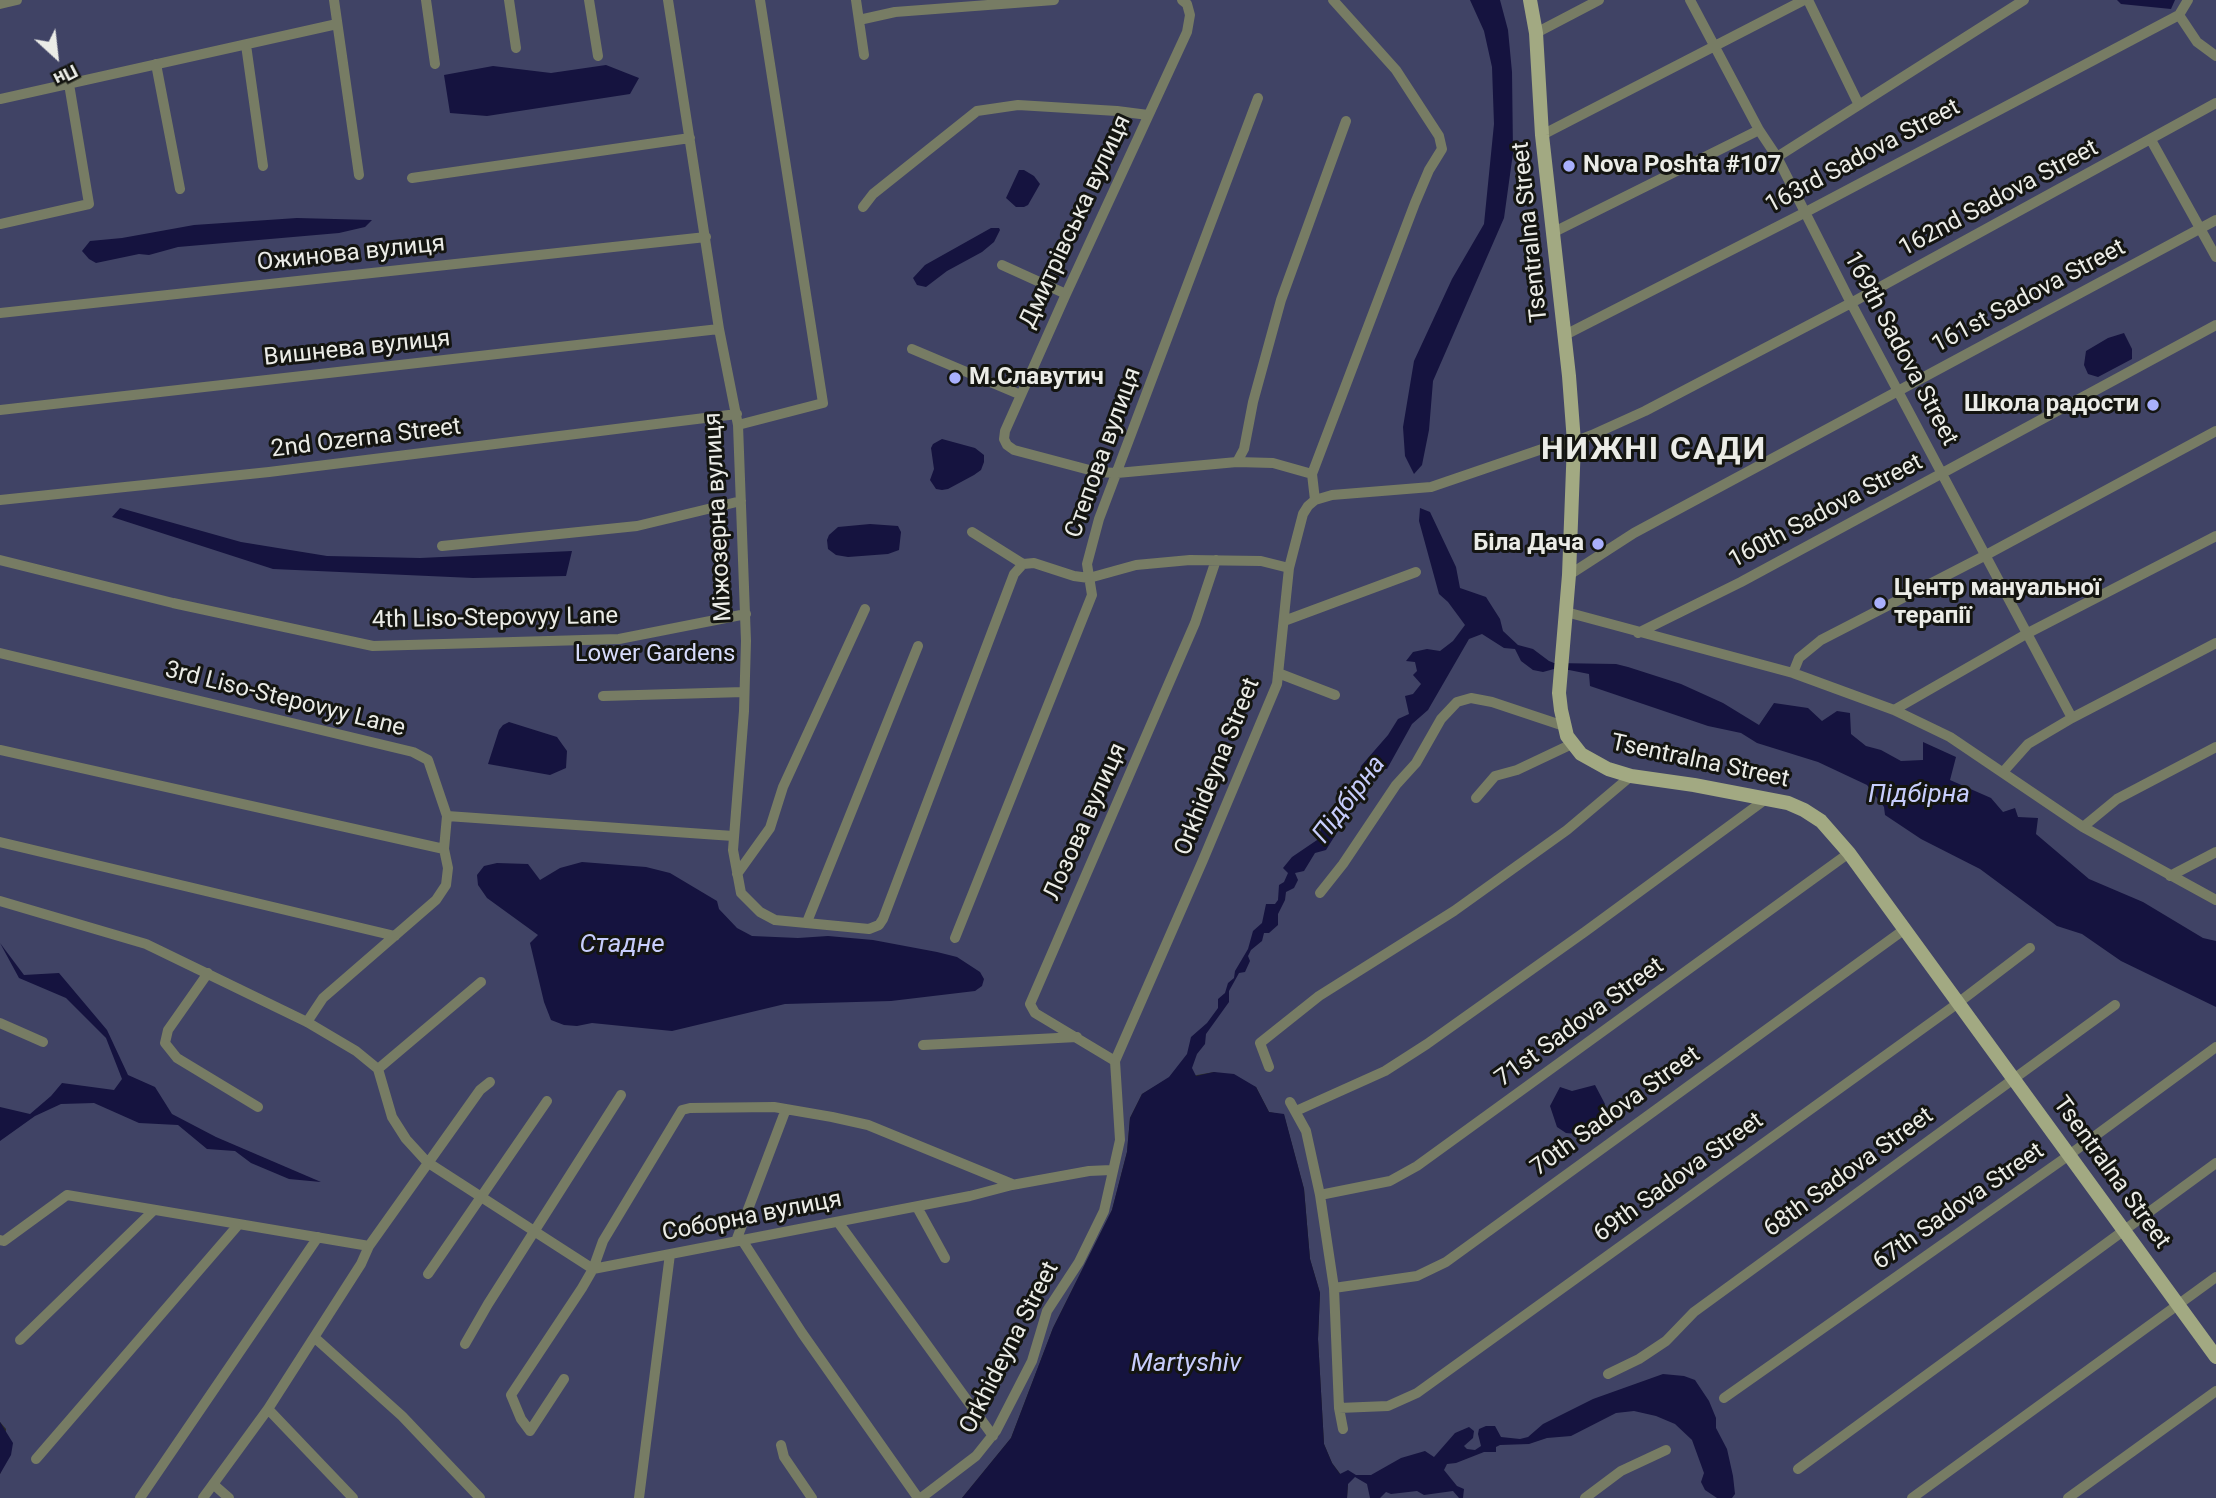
<!DOCTYPE html>
<html>
<head>
<meta charset="utf-8">
<style>
  body { margin:0 }
  #map { position:relative; width:2216px; height:1498px; overflow:hidden; background:#2c2d25; font-family:Roboto,sans-serif }
  canvas { display:block }
  .north { position:absolute; left:21px; top:21px; width:70px; height:70px; -webkit-text-stroke:5px #141511; paint-order:stroke; rotate:153deg; font-size:19px; font-weight:700; line-height:28px; text-align:center; color:#ebece7 }
  .north::after { content:''; display:block; margin:auto; width:24px; height:32px; background:#ebece7; clip-path:polygon(50% 0,100% 100%,50% 72%,0 100%) }
</style>
</head>
<body>
<div id="map">
<canvas width="2216" height="1498"></canvas>
<div class="north">Пн</div>
</div>
<script>
const c = document.querySelector('canvas').getContext('2d');
c.lineJoin = 'round';
function fill(path, color) { c.fillStyle = color; c.fill(path, 'evenodd'); }
const toPath = rows => new Path2D(rows.map(r => 'M' + r).join(''));
function trace(path, color, width, dash) { c.strokeStyle = color; c.lineWidth = width; c.lineCap = dash ? 'butt' : 'round'; c.setLineDash(dash || []); c.stroke(path); }
function write(font, color, halo, rows, align = 'center') {
  c.font = font + ' Roboto,sans-serif'; c.lineWidth = 6; c.setLineDash([]); c.textBaseline = 'middle'; c.strokeStyle = halo; c.fillStyle = color; for (const [text, x, y, turn = 0] of rows) {
    c.save(); c.translate(x, y); c.rotate((+turn || 0) * Math.PI / 180); c.textAlign = isNaN(turn) ? turn : align; if (halo) c.strokeText(text, 0, 0); c.fillText(text, 0, 0); c.restore();
  }
}
fill(toPath([
  [0,0,2216,0,2216,1498,1347,1498,1348,1484,1332,1463,1324,1444,1318,1339,1320,1293,1310,1259,1304,1189,1284,1115,1269,1112,1256,1087,1214,1072,1164,1081,1142,1094,1130,1118,1127,1152,1112,1210,1053,1328,1011,1438,962,1498,0,1498,0,1474,3,1467,6,1429,0,1422]
]), '#404365');
fill(toPath([
  [1470,0,1500,0,1508,30,1512,72,1513,153,1504,218,1433,381,1429,430,1422,465,1414,474,1405,456,1403,427,1414,361,1452,279,1484,224,1494,124,1492,67,1484,31],
  [2117,0,2175,0,2171,9,2121,4],
  [606,65,639,78,630,94,487,116,450,113,444,75,493,66,551,73],
  [1019,170,1024,170,1034,176,1040,184,1028,205,1024,207,1016,207,1006,198],
  [297,218,372,220,365,227,339,233,178,247,149,255,139,254,96,263,89,259,82,251,90,241,122,238,194,225],
  [991,228,999,228,1000,230,994,242,982,252,947,271,926,287,917,285,913,278,925,265],
  [2124,333,2132,349,2132,359,2098,377,2088,374,2084,365,2086,351,2108,338],
  [942,439,975,448,984,455,984,462,981,470,974,475,948,489,942,490,936,489,930,480,934,469,931,448,933,444],
  [120,508,241,542,327,556,420,558,572,551,566,576,473,578,273,569,112,517],
  [1420,508,1430,512,1456,567,1460,588,1486,597,1500,619,1503,631,1518,645,1533,649,1549,661,1554,663,1616,664,1628,667,1681,684,1723,703,1759,725,1774,703,1808,708,1822,721,1837,711,1850,713,1851,734,1866,746,1881,750,1901,761,1923,760,1923,742,1956,757,1950,780,1991,798,2003,812,2015,808,2018,817,2038,818,2036,834,2089,879,2143,902,2203,938,2216,941,2216,1007,2121,961,2082,934,2057,926,1980,869,1921,839,1885,815,1884,807,1867,785,1818,762,1757,743,1741,733,1708,726,1590,686,1589,674,1569,670,1554,669,1543,672,1533,670,1521,661,1515,649,1504,648,1482,634,1469,639,1428,710,1412,724,1387,769,1377,768,1326,850,1315,853,1304,871,1295,873,1298,880,1294,888,1286,892,1285,900,1278,914,1278,925,1269,933,1264,933,1262,941,1251,950,1248,956,1250,961,1245,972,1239,973,1229,991,1229,1002,1206,1034,1205,1044,1197,1054,1192,1068,1196,1076,1214,1072,1234,1074,1256,1087,1269,1112,1284,1114,1304,1189,1310,1259,1320,1293,1318,1339,1324,1444,1332,1463,1340,1474,1348,1470,1356,1475,1371,1475,1401,1458,1425,1451,1434,1457,1455,1433,1469,1427,1474,1431,1473,1438,1464,1446,1467,1449,1475,1450,1481,1446,1478,1434,1479,1429,1486,1426,1495,1426,1501,1437,1520,1439,1528,1437,1543,1424,1593,1399,1663,1374,1684,1376,1695,1380,1709,1401,1716,1418,1716,1428,1727,1449,1733,1476,1735,1494,1732,1498,1717,1498,1705,1490,1701,1482,1704,1473,1692,1440,1675,1424,1656,1416,1634,1411,1616,1413,1571,1436,1547,1438,1529,1444,1500,1445,1496,1447,1496,1452,1484,1452,1456,1463,1447,1464,1444,1470,1457,1486,1464,1489,1463,1498,1459,1498,1453,1491,1424,1495,1417,1491,1391,1494,1386,1492,1380,1498,1370,1498,1367,1484,1355,1477,1348,1484,1347,1498,962,1498,1011,1438,1053,1328,1112,1210,1127,1152,1130,1118,1142,1094,1169,1077,1187,1054,1191,1037,1207,1023,1218,1008,1218,999,1225,993,1228,983,1234,978,1235,971,1248,949,1253,931,1262,923,1266,904,1275,904,1278,900,1279,885,1284,882,1288,873,1283,868,1292,857,1320,838,1321,823,1338,817,1356,787,1361,766,1388,735,1398,719,1409,714,1405,696,1413,694,1421,684,1413,675,1417,671,1415,662,1406,661,1413,652,1427,649,1440,651,1453,641,1465,625,1448,602,1439,594,1419,521],
  [870,524,898,526,901,532,899,550,888,554,848,557,836,555,828,549,827,540,829,535,838,527],
  [509,722,557,737,567,751,566,768,550,775,488,764,499,730,503,725],
  [582,862,646,867,670,873,717,901,719,909,737,928,752,936,798,938,828,936,873,940,937,952,957,957,980,972,984,979,982,986,975,991,891,1001,785,1004,672,1031,592,1023,577,1026,564,1025,551,1020,544,1002,530,943,538,935,487,898,478,885,477,875,484,866,497,863,528,864,540,880,560,868],
  [0,943,24,975,59,973,107,1030,128,1075,155,1087,172,1114,216,1137,321,1182,289,1179,251,1163,235,1151,207,1149,178,1125,139,1123,94,1103,61,1104,35,1116,0,1141,0,1107,30,1114,51,1096,62,1083,114,1090,122,1079,106,1038,66,998,19,978],
  [1595,1085,1605,1104,1595,1122,1577,1134,1566,1133,1557,1127,1550,1106,1560,1087,1572,1091],
  [0,1422,13,1443,11,1455,0,1474]
]), '#15133f');
trace(toPath([
  [334,0,359,175],
  [426,0,435,64],
  [509,0,516,48],
  [589,0,598,56],
  [668,0,719,329,738,425,746,641,744,711,733,850,741,893,760,912,775,920,869,929,879,925,883,919,1014,574,1023,564],
  [856,0,864,55],
  [1182,0,1187,4,1190,15,1187,32,1066,294,1005,431,1004,439,1007,445,1014,450,1097,472,1117,473,1237,462,1273,463,1312,474],
  [1690,0,1759,130,1777,157,1851,303,2072,718],
  [1808,0,1859,105],
  [0,4,17,0],
  [2179,15,2197,42,2216,56],
  [2179,15,2188,0],
  [859,20,895,12,1054,0],
  [1536,33,1599,0],
  [246,45,263,166],
  [156,64,180,189],
  [0,99,337,24],
  [1542,135,1804,0],
  [2151,140,2216,257],
  [1777,157,2024,0],
  [412,178,690,138],
  [863,207,873,194,977,111,1018,105,1117,111,1148,115],
  [0,224,89,204,69,84],
  [1552,233,1759,130],
  [1002,265,1066,294],
  [0,313,706,237],
  [1565,335,1804,213,2179,15],
  [912,349,1021,395],
  [0,410,719,329],
  [738,425,823,403,760,0],
  [1237,462,1244,449,1253,402,1281,300,1346,121],
  [0,500,269,472,737,414],
  [1315,500,1312,474,1415,203,1429,170,1442,149,1439,136,1396,70,1333,0],
  [972,532,1023,564,1034,563,1074,576,1089,578,1136,565,1190,560,1261,561,1289,568],
  [442,546,637,526,741,501],
  [0,560,173,603,373,646,619,639,746,614],
  [1569,575,1634,533,2216,220],
  [1566,612,1793,673,1894,710,1950,737,2083,827,2216,900],
  [1284,621,1416,572],
  [1638,633,1741,582,2216,325],
  [0,653,413,752,428,760,447,816,444,849,448,868,446,885,436,900,323,998,307,1022],
  [1278,673,1335,695],
  [1793,673,1799,658,1821,640,1986,555,2216,431],
  [603,696,744,692],
  [1894,710,2028,633,2216,536],
  [0,750,444,849],
  [2003,772,2028,744,2072,718,2216,643],
  [1476,798,1495,776,1517,770,1572,744],
  [447,816,733,836],
  [2083,827,2117,799,2216,747],
  [0,842,395,936],
  [737,874,770,828,783,787,865,609],
  [2170,876,2216,852],
  [1320,893,1343,864,1396,785,1416,763,1441,719,1457,702,1471,698,1492,702,1564,726],
  [0,901,146,944,307,1022,356,1051,378,1069,392,1117,406,1139,427,1162,593,1269,970,1196,1012,1185,1089,1171,1111,1170],
  [807,922,918,646],
  [955,938,1092,595,1087,564,1099,519,1258,98],
  [208,973,168,1030,165,1043,177,1058,258,1107],
  [0,1023,43,1042],
  [923,1045,1077,1037],
  [1115,1061,1035,1013,1030,1004,1195,623,1216,560],
  [1269,1067,1260,1043,1319,996,1454,911,1567,830,1631,776],
  [378,1069,481,982],
  [1290,1102,1306,1131,1320,1195,1334,1288,1339,1408,1343,1429],
  [1296,1111,1385,1071,1427,1044,1586,931,1766,799],
  [1320,1195,1390,1181,1417,1166,1849,853],
  [917,1207,945,1258],
  [838,1222,993,1436],
  [0,1240,4,1241,67,1195,369,1246],
  [742,1240,802,1333,918,1498],
  [736,1241,786,1109],
  [428,1274,547,1101],
  [1334,1288,1417,1276,1446,1262,1905,929],
  [314,1337,402,1416,480,1498],
  [20,1340,154,1210],
  [465,1344,488,1304,621,1095],
  [1608,1374,1639,1359,1666,1341,1694,1312,2115,1005],
  [564,1379,530,1431,521,1419,511,1395,582,1288,593,1269,603,1241,682,1110,690,1108,774,1107,832,1117,868,1125,1012,1184],
  [1724,1398,2065,1158,2216,1047],
  [1339,1408,1388,1406,1417,1393,1954,1006,2030,948],
  [268,1409,353,1498],
  [781,1445,784,1457,812,1498],
  [36,1459,239,1224],
  [1798,1469,2216,1163],
  [213,1484,229,1498],
  [140,1498,318,1237],
  [203,1498,268,1409,361,1264,369,1246,480,1090,490,1082],
  [639,1498,670,1254],
  [921,1498,976,1456,996,1431,1032,1361,1047,1311,1079,1262,1104,1211,1120,1140,1115,1061,1203,860,1277,684,1289,568,1303,514,1308,506,1315,500,1332,495,1431,487,1548,447,1574,442,1592,435,1645,411,1851,303,2216,103],
  [1585,1498,1621,1471,1666,1450],
  [1912,1498,2216,1277],
  [2068,1498,2216,1391]
]), '#777c64', 10);
trace(toPath([
  [1530,0,1536,33,1542,135,1569,376,1574,442,1569,575,1559,693,1561,710,1567,736,1581,754,1608,769,1631,776,1694,785,1788,803,1804,810,1821,821,1849,853,2216,1357]
]), '#a2a982', 14);
for (const [x, y, r, color] of [
  [1569,166,7,"#a9b0fc"],
  [955,378,7,"#a9b0fc"],
  [2153,405,7,"#a9b0fc"],
  [1598,544,7,"#a9b0fc"],
  [1880,603,7,"#a9b0fc"]
]) { const dot = new Path2D(); dot.arc(x, y, r, 0, 2 * Math.PI); c.fillStyle = color; c.fill(dot); trace(dot, '#141511', 2.5); }
write('24px', '#ebece7', '#141511', [
  ["163rd Sadova Street",1863,157,-28],
  ["162nd Sadova Street",1999,199,-28],
  ["Дмитрівська вулиця",1076,222,-65],
  ["Tsentralna Street",1531,232,-96],
  ["Ожинова вулиця",351,254,-6],
  ["161st Sadova Street",2029,297,-28],
  ["Вишнева вулиця",357,349,-6],
  ["169th Sadova Street",1900,349,62],
  ["2nd Ozerna Street",366,439,-7],
  ["Степова вулиця",1104,453,-70],
  ["160th Sadova Street",1826,512,-28],
  ["Міжозерна вулиця",719,517,-93],
  ["4th Liso-Stepovyy Lane",495,619,-1],
  ["3rd Liso-Stepovyy Lane",285,700,14],
  ["Tsentralna Street",1700,762,12],
  ["Orkhideyna Street",1218,767,-68],
  ["Лозова вулиця",1086,822,-66],
  ["71st Sadova Street",1580,1023,-36],
  ["70th Sadova Street",1616,1112,-36],
  ["68th Sadova Street",1849,1173,-36],
  ["Tsentralna Street",2111,1173,54],
  ["69th Sadova Street",1679,1178,-36],
  ["67th Sadova Street",1959,1207,-35],
  ["Соборна вулиця",752,1217,-11],
  ["Orkhideyna Street",1010,1348,-63]
]);
write('bold 24px', '#ebece7', '#141511', [
  ["Nova Poshta #107",1583,166],
  ["М.Славутич",969,378],
  ["Школа радости",2139,405,"right"],
  ["Біла Дача",1584,544,"right"],
  ["Центр мануальної",1894,589],
  ["терапії",1894,617]
], 'left');
write('24px', '#d7dbfb', '#141511', [
  ["Lower Gardens",655,655]
]);
write('italic 26px', '#c7cdfc', '#141511', [
  ["Підбірна",1919,795],
  ["Підбірна",1350,800,-53],
  ["Стадне",622,945],
  ["Martyshiv",1186,1364]
]);
c.letterSpacing = '2px';
write('bold 32px', '#ebece7', '#141511', [
  ["НИЖНІ САДИ",1654,451]
]);
c.letterSpacing = '0px';
</script>
</body>
</html>
